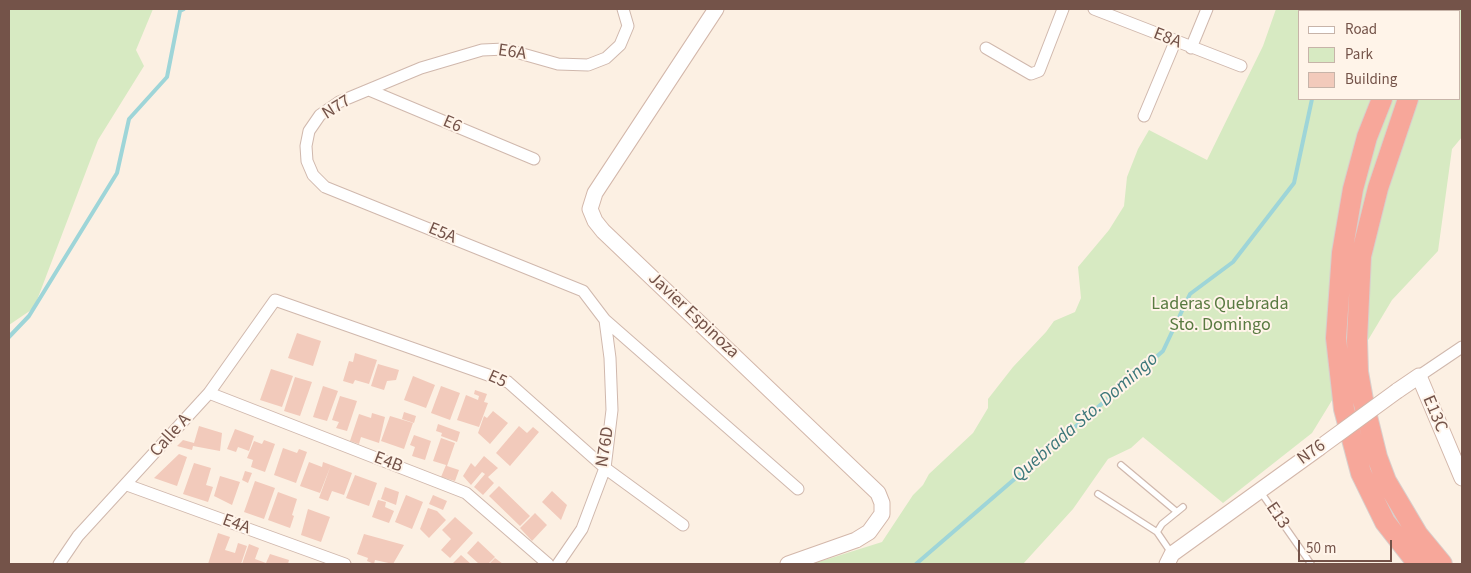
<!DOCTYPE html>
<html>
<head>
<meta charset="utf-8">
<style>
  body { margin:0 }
  #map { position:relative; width:1471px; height:573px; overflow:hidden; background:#fcf0e3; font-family:"Source Sans 3",sans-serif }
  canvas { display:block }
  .frame { position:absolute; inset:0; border:10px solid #745349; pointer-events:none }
  .legend { position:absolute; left:1298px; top:10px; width:162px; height:90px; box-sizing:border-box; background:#fff4e9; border:1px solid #c7b4a9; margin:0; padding:6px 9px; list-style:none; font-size:15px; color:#745349 }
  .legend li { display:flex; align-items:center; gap:10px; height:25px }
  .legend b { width:25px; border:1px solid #c7b4a9 }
  .scale { position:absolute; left:1298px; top:540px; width:94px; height:22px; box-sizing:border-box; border:2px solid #745349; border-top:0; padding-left:6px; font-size:15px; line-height:18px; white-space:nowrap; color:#745349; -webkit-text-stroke:4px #fff4e9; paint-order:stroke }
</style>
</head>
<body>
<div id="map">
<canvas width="1471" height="573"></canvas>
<div class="frame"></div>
<ul class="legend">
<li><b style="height:6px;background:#fff"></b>Road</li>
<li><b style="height:14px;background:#d7eac2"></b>Park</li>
<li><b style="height:14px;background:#f2cabb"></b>Building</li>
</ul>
<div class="scale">50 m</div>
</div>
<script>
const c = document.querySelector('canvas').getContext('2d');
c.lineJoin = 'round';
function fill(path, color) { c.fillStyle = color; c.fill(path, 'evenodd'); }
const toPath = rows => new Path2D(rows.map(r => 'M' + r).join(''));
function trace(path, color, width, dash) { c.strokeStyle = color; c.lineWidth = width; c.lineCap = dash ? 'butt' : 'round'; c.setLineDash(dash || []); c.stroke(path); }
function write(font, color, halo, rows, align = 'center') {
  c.font = font + ' "Source Sans 3",sans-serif'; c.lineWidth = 4; c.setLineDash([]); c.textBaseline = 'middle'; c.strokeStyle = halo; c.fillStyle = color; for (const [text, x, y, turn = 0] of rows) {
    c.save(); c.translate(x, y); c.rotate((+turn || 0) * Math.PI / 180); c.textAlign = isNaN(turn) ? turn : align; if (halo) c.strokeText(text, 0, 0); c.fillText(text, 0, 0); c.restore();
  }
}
fill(toPath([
  [9,9,153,9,136,50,144,66,98,140,34,308,9,325],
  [1276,9,1462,9,1462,137,1452,149,1438,251,1392,300,1349,372,1361,438,1371,470,1394,519,1411,545,1429,564,1421,564,1387,522,1342,384,1312,433,1223,503,1143,437,1131,448,1108,459,1073,509,1023,564,812,564,882,542,913,495,923,485,929,474,973,433,988,408,988,399,1013,367,1046,332,1054,321,1075,312,1081,298,1078,267,1109,230,1124,206,1127,177,1138,149,1149,130,1207,160,1263,46],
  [1300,11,1460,11,1460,99,1300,99]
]), '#d7eac2');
trace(toPath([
  [1353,11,1355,9],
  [9,337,29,316,117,173,129,119,167,77,180,11,184,9],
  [916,564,1163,351,1190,294,1233,262,1294,183,1312,99]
]), '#9ed5d8', 4);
fill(toPath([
  [297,333,321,341,313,366,288,358],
  [355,353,377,360,369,384,355,380,353,384,343,381,349,361,353,362],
  [378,364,399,370,396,380,387,381,384,390,371,386],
  [271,369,293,376,282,407,260,400],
  [413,376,435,385,426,408,404,400],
  [295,377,312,382,300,416,284,411],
  [323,386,338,391,327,421,313,417],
  [441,386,460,393,450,420,431,413],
  [475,390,487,394,484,402,488,403,479,427,457,420,466,395,478,400,479,396,474,394],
  [340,396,357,401,347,431,336,428,339,422,332,420],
  [493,411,508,423,490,444,478,433,484,416,487,418],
  [404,412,416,416,414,423,402,419],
  [372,413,385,417,379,443,361,437,359,444,350,441,359,414,371,418],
  [390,416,413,423,404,449,381,441],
  [438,424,460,432,457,442,441,436,442,433,436,431],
  [199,426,222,433,220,451,193,446,192,450,177,446,183,440,194,443],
  [519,426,527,433,533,427,539,432,510,466,496,453],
  [235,429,254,436,249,451,238,447,236,452,227,449],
  [414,435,431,441,425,460,412,456,415,447,410,445],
  [441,438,455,443,447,466,459,470,455,481,441,477,446,465,433,461],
  [264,440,275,444,265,472,251,467,253,460,247,458,254,441,262,444],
  [283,448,297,453,299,449,307,452,296,483,274,475],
  [179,454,187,457,177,486,154,478],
  [484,456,498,468,488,477,494,483,483,495,474,487,485,474,482,472,471,485,463,476,471,463,475,467],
  [309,462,322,467,323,462,331,465,320,493,300,486],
  [194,463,211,468,206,485,213,487,208,502,183,494],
  [331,465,352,473,344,495,332,491,328,501,319,498],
  [245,471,252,473,248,483,242,480],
  [355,475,377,483,369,506,346,498],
  [220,476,240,482,232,505,214,496],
  [255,481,275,488,264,519,244,512],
  [499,486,530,516,520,526,489,496],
  [385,487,399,492,396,505,381,499],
  [552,491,567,505,561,520,542,502],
  [278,492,297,499,292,515,294,516,290,528,268,520],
  [406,495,423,502,412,529,395,522],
  [433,495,447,501,443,510,429,504],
  [378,500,386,502,385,507,394,511,389,523,372,517],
  [428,508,437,511,446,520,429,538,420,529],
  [308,509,330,517,321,542,301,535],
  [535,513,547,525,532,541,520,528],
  [455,517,473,533,450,558,441,550,451,539,442,530],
  [218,533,230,537,225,550,235,553,238,543,247,546,241,564,208,564],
  [364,534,404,545,393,564,375,560,374,564,367,561,368,558,357,554],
  [478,541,495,557,488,564,479,564,467,553],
  [249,544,259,548,255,559,266,563,270,554,289,560,288,564,242,564],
  [461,555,471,564,452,564],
  [495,558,503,564,489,564]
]), '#f2cabb');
const lane = toPath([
  [1121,465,1177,512],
  [1260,491,1311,564],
  [1098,494,1157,532],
  [1172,554,1157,532,1162,524,1183,507]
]);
const street = toPath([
  [623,9,628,26,620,45,606,58,588,65,558,64,505,49,482,50,421,68,339,102,320,115,309,131,306,146,307,161,313,175,325,187,583,291,605,320,798,489],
  [1094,9,1241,66],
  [986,48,1031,74,1039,71,1063,9],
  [1191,48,1207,9],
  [369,90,534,159],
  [1144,116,1175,42],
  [1419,376,1462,347],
  [209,393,466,493,548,564],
  [127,485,345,564],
  [59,564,78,536,209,393,275,300,508,382,605,468,683,525],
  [558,564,582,529,605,468,612,410,610,358,605,320]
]);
const secondary = toPath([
  [716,9,595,193,590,209,595,221,603,231,878,493,882,503,882,514,869,532,856,540,788,564],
  [1397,391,1419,376,1462,478],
  [1167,564,1172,554,1319,448]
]);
const highway = toPath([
  [1421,11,1422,9],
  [1446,11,1447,9],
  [1382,99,1367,137,1353,189,1342,253,1336,338,1344,409,1361,473,1385,522,1418,564],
  [1408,99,1378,188,1361,256,1357,340,1358,372,1363,400,1377,457,1386,481,1418,535,1442,564]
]);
trace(lane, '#d0b8ad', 8);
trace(street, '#d0b8ad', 13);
trace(secondary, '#d3b7aa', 17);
trace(highway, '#d8cfcc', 22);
trace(lane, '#fff', 5.5);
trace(street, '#fff', 11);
trace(secondary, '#fff', 15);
trace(highway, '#f7a79a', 20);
const secondaryBridge = toPath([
  [1319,448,1397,391]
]);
trace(secondaryBridge, '#d3b7aa', 17, []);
trace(secondaryBridge, '#fff', 15);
write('18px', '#745349', '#fff4e9', [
  ["E8A",1167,39,21],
  ["E6A",512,53,8],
  ["N77",337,108,-32],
  ["E6",452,125,23],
  ["E5A",442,234,22],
  ["Javier Espinoza",693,316,43],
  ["E5",497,380,24],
  ["E13C",1434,414,67],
  ["Calle A",171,436,-48],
  ["N76D",606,447,-81],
  ["N76",1312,453,-36],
  ["E4B",388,463,21],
  ["E13",1277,516,55],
  ["E4A",236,525,20]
]);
write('18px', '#597a41', '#fff4e9', [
  ["Laderas Quebrada",1220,305],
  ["Sto. Domingo",1220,326]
]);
write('italic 19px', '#3c777a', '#fff4e9', [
  ["Quebrada Sto. Domingo",1086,418,-41]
]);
</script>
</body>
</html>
